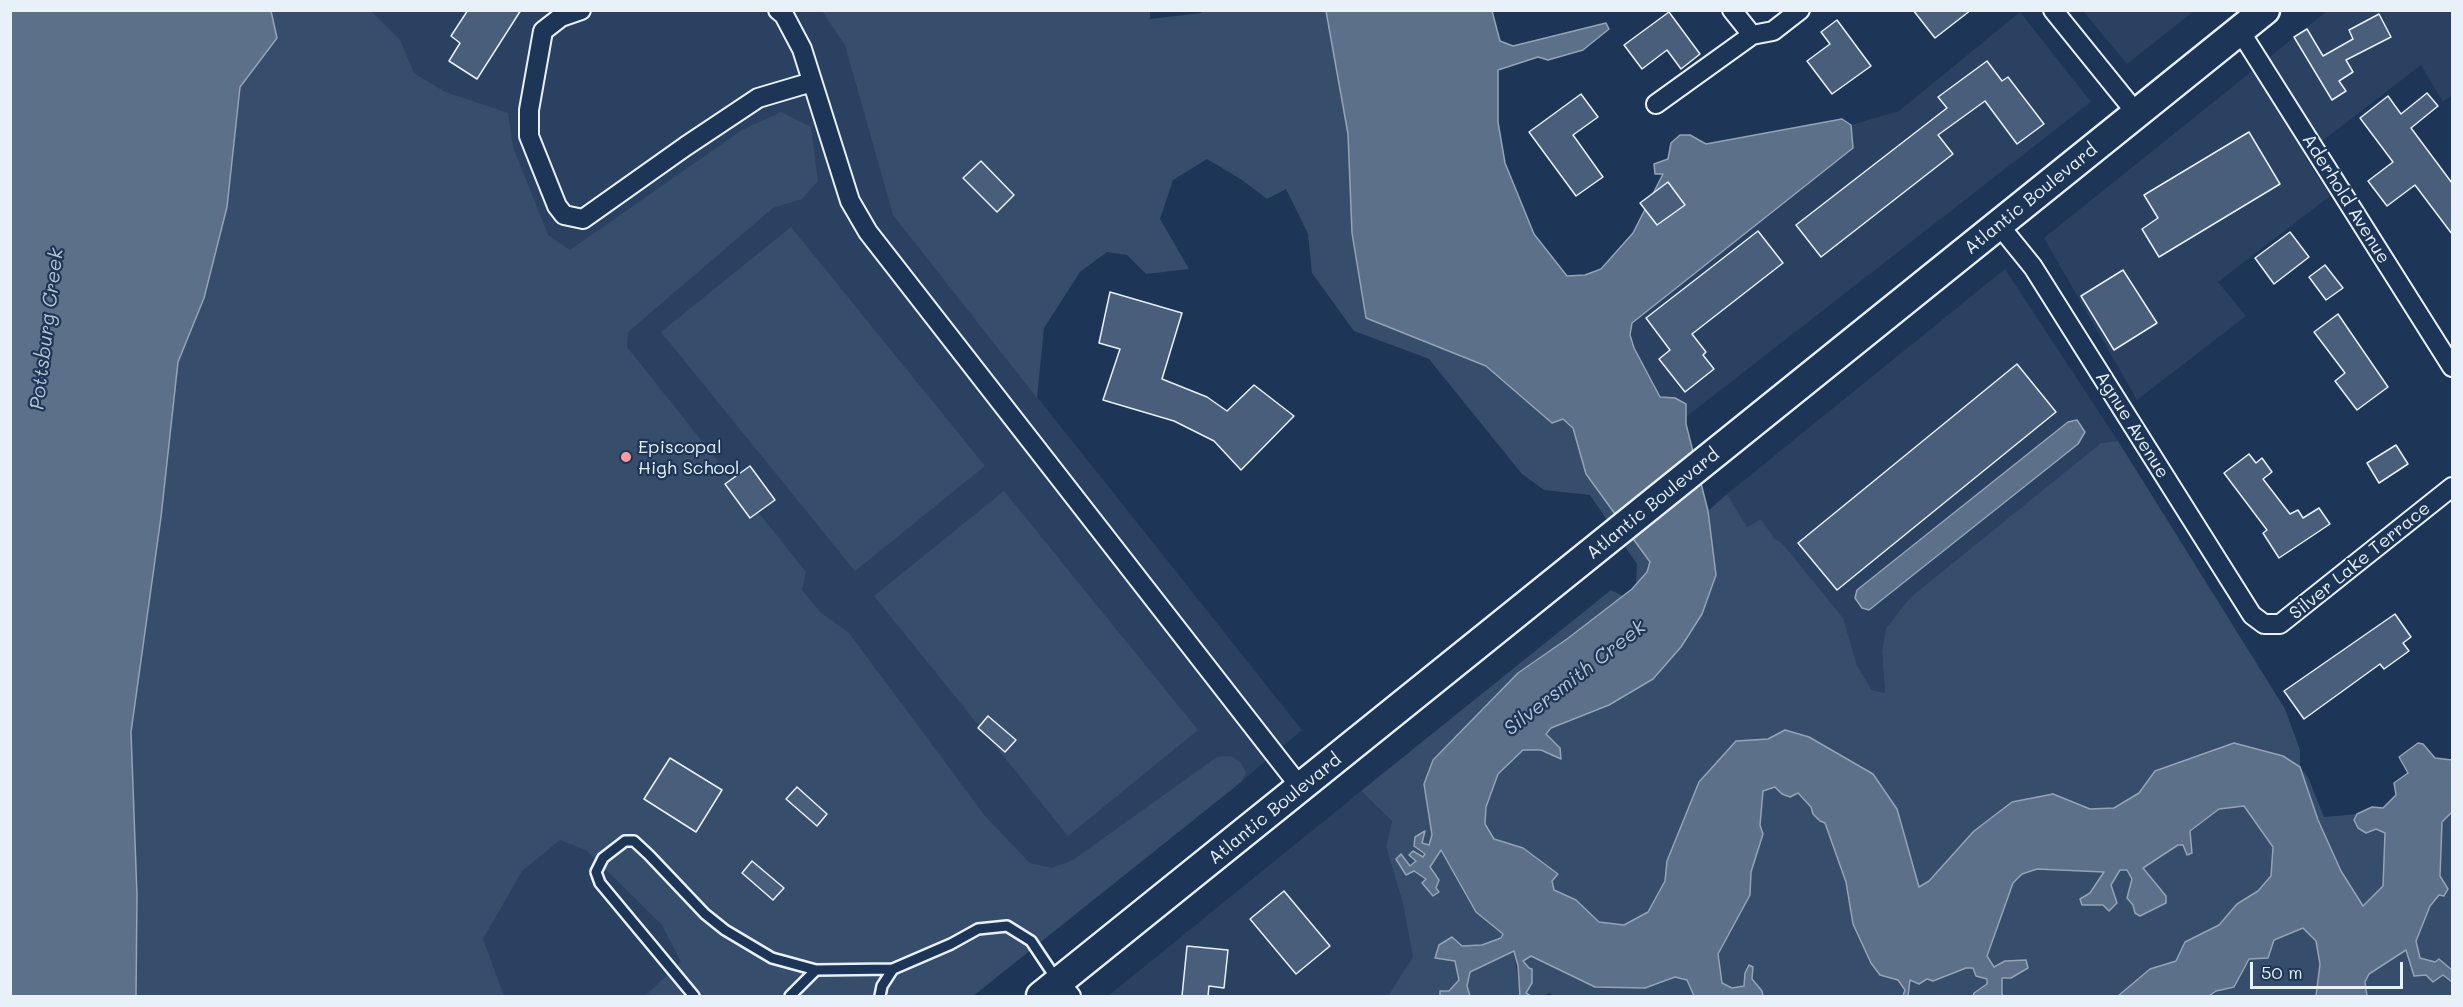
<!DOCTYPE html>
<html>
<head>
<meta charset="utf-8">
<style>
  body { margin:0 }
  #map { position:relative; width:2463px; height:1007px; overflow:hidden; background:#1d3557; font-family:Mali,sans-serif }
  canvas { display:block }
  .frame { position:absolute; inset:0; border:12px solid #e8f1f8; pointer-events:none }
  .scale { position:absolute; left:2250px; top:962px; width:153px; height:27px; box-sizing:border-box; border:3px solid #e8f1f8; border-top:0; padding-left:8px; font-size:18px; line-height:21px; white-space:nowrap; color:#e8f1f8; -webkit-text-stroke:4px #1d3557; paint-order:stroke }
</style>
</head>
<body>
<div id="map">
<canvas width="2463" height="1007"></canvas>
<div class="frame"></div>
<div class="scale">50 m</div>
</div>
<script>
const c = document.querySelector('canvas').getContext('2d');
c.lineJoin = 'round';
function fill(path, color) { c.fillStyle = color; c.fill(path, 'evenodd'); }
const toPath = rows => new Path2D(rows.map(r => 'M' + r).join(''));
function trace(path, color, width, dash) { c.strokeStyle = color; c.lineWidth = width; c.lineCap = dash ? 'butt' : 'round'; c.setLineDash(dash || []); c.stroke(path); }
function write(font, color, halo, rows, align = 'center') {
  c.font = font + ' Mali,sans-serif'; c.lineWidth = 4.5; c.setLineDash([]); c.textBaseline = 'middle'; c.strokeStyle = halo; c.fillStyle = color; for (const [text, x, y, turn = 0] of rows) {
    c.save(); c.translate(x, y); c.rotate((+turn || 0) * Math.PI / 180); c.textAlign = isNaN(turn) ? turn : align; if (halo) c.strokeText(text, 0, 0); c.fillText(text, 0, 0); c.restore();
  }
}
fill(toPath([
  [271,11,1065,11,968,310,1302,730,1241,782,973,996,136,996,137,896,204,298,227,207,240,87,276,38],
  [2083,11,2194,11,2127,64],
  [2327,11,2452,11,2452,95,2443,102,2421,65,2304,155,2330,196,2218,282,2246,316,2137,400,2044,238],
  [2020,12,2091,102,1686,417,1686,404,1675,398,1660,397,1634,348,1630,335,1632,323,1852,149,1851,125,1899,111],
  [2005,269,2118,441,2101,443,1911,598,1886,628,1882,652,1885,693,1872,690,1857,665,1842,618,1782,543,1775,539,1761,519,1747,527,1727,494],
  [1361,791,1392,821,1386,847,1403,904,1414,957,1388,996,1108,996]
]), '#2a4162');
fill(toPath([
  [1150,10,1150,19,1201,13,1202,11,1326,11,1348,134,1352,233,1366,318,1486,366,1552,422,1563,418,1573,428,1586,474,1650,562,1647,572,1636,584,1637,564,1590,495,1544,490,1522,474,1429,359,1354,331,1312,273,1308,234,1286,189,1267,199,1242,180,1207,159,1173,180,1160,219,1189,269,1146,274,1127,255,1107,252,1080,272,1044,328,1037,398,893,215,845,45,822,11],
  [271,11,371,11,400,40,414,73,445,92,508,113,513,147,548,235,570,250,742,130,781,112,811,127,818,181,802,199,773,208,628,332,627,347,806,572,802,590,820,612,849,633,985,816,1030,863,1052,868,1073,860,1217,757,1231,756,1241,763,1246,773,1241,782,973,996,645,996,681,962,662,925,586,850,560,840,522,871,483,939,504,996,136,996,137,896,131,732,161,517,178,362,204,298,227,207,240,87,276,38],
  [791,227,985,466,855,571,661,332],
  [2118,441,2285,709,2300,750,2300,767,2308,777,2324,817,2357,814,2354,820,2358,828,2366,832,2376,828,2385,833,2383,886,2363,907,2341,871,2318,820,2300,767,2283,756,2264,752,2155,771,2139,793,2114,808,2091,809,2053,794,1919,887,1897,809,1785,730,1768,739,1736,742,1721,759,1667,861,1665,881,1648,912,1624,925,1600,922,1576,900,1554,890,1552,881,1557,873,1523,848,1494,839,1485,824,1486,807,1497,774,1523,750,1560,748,1546,734,1551,728,1609,705,1653,679,1681,647,1702,614,1716,575,1708,511,1727,494,1747,527,1761,519,1775,539,1782,543,1843,618,1857,665,1872,690,1885,693,1882,652,1886,628,1911,597,2101,443],
  [1004,491,1198,730,1068,836,874,596],
  [1611,590,1623,596,1567,639,1518,673,1432,760,1424,784,1433,835,1429,845,1422,843,1424,835,1415,837,1425,854,1423,857,1412,851,1416,861,1410,866,1436,888,1429,867,1441,849,1476,912,1503,933,1501,938,1482,945,1462,946,1435,958,1455,961,1459,980,1449,991,1441,991,1441,996,1452,996,1388,996,1413,957,1403,904,1386,847,1392,821,1361,791],
  [1775,787,1782,794,1797,793,1811,807,1813,814,1825,823,1846,882,1853,924,1871,963,1880,974,1898,979,1905,990,1903,996,1763,996,1762,991,1752,979,1753,967,1745,973,1744,986,1732,988,1721,983,1718,954,1750,895,1751,872,1763,834,1760,825,1763,791],
  [2244,806,2273,847,2271,876,2258,891,2237,904,2219,925,2185,942,2176,961,2150,969,2118,996,2002,995,2002,978,2028,967,2026,961,2005,961,1994,967,1987,956,2013,883,2022,874,2037,869,2105,872,2082,905,2103,905,2117,903,2110,885,2120,870,2127,870,2132,879,2127,898,2141,916,2166,903,2166,896,2143,868,2178,845,2183,844,2190,832,2219,809],
  [2452,812,2452,970,2439,959,2435,962,2420,958,2416,941,2430,906,2439,895,2442,822],
  [2303,928,2316,941,2320,964,2316,996,2209,996,2216,991,2234,987,2249,959,2267,958,2274,940],
  [2407,950,2411,969,2426,975,2443,975,2452,982,2452,996,2367,996,2365,982,2369,974],
  [1514,951,1520,996,1470,996,1467,986,1470,972],
  [1531,956,1595,987,1645,988,1675,977,1687,980,1694,996,1550,996,1552,995,1550,993,1543,996,1531,996,1526,993,1529,968,1523,961],
  [1966,968,1973,968,1987,979,1988,984,1974,993,1973,996,1908,996,1910,979,1933,981]
]), '#374d6c');
const water = toPath([
  [10,11,271,11,277,38,240,87,227,207,204,298,178,362,161,517,131,732,137,896,136,996,11,996,10,11],
  [1326,11,1492,11,1500,41,1513,46,1606,23,1609,29,1583,50,1548,60,1538,57,1498,70,1498,122,1505,163,1534,234,1567,276,1585,275,1601,269,1633,233,1663,174,1655,174,1654,164,1668,159,1671,143,1680,135,1690,135,1706,144,1842,119,1851,125,1853,148,1632,323,1630,335,1634,348,1660,397,1675,398,1686,404,1686,424,1708,511,1716,575,1702,614,1681,647,1653,679,1609,705,1551,728,1546,734,1560,748,1561,759,1541,750,1523,750,1498,774,1486,807,1485,824,1494,839,1523,848,1558,874,1552,881,1554,890,1576,900,1599,922,1624,925,1648,912,1665,881,1667,861,1699,782,1736,741,1768,739,1785,730,1809,737,1873,774,1897,809,1919,887,1929,881,1974,831,2012,802,2053,794,2090,809,2114,808,2139,793,2155,771,2234,743,2283,756,2300,767,2318,820,2341,871,2363,906,2383,886,2385,833,2376,829,2366,833,2358,828,2354,820,2357,814,2372,807,2383,808,2396,795,2394,783,2408,773,2399,757,2418,743,2423,744,2435,758,2452,760,2452,812,2442,822,2440,876,2448,889,2444,896,2439,895,2430,906,2416,941,2420,958,2435,962,2439,959,2452,970,2452,982,2443,975,2433,982,2426,975,2414,976,2406,950,2369,974,2365,982,2367,996,2316,996,2320,964,2316,941,2303,928,2274,940,2268,958,2249,959,2234,987,2216,991,2209,996,2118,996,2150,969,2176,961,2185,942,2219,925,2237,904,2258,891,2271,876,2273,847,2244,806,2219,809,2190,831,2192,853,2187,855,2183,845,2178,845,2143,868,2166,896,2166,903,2140,916,2135,913,2133,905,2127,898,2132,879,2127,870,2120,870,2111,885,2117,903,2109,911,2103,905,2082,905,2080,899,2090,893,2104,872,2037,869,2022,874,2013,883,1987,956,1994,967,2005,961,2026,960,2028,968,2011,978,2002,978,2002,995,2004,996,1973,996,1974,993,1987,984,1987,979,1976,976,1973,968,1966,968,1933,981,1927,979,1919,984,1910,980,1908,996,1903,996,1905,990,1898,980,1880,975,1871,963,1853,924,1846,882,1825,823,1820,821,1813,814,1811,807,1798,793,1790,797,1782,794,1775,787,1763,791,1760,825,1763,834,1751,872,1750,895,1718,954,1722,983,1732,988,1744,986,1745,973,1749,965,1753,967,1752,979,1762,991,1763,996,1694,996,1687,980,1675,977,1645,988,1595,987,1531,956,1523,961,1529,968,1532,969,1532,983,1526,993,1531,996,1520,996,1518,966,1514,951,1470,972,1467,986,1470,996,1440,996,1440,991,1449,991,1459,980,1455,961,1435,958,1439,945,1452,937,1462,946,1482,945,1501,938,1503,934,1476,912,1441,850,1430,867,1439,880,1436,888,1439,892,1433,896,1422,883,1426,879,1414,871,1406,875,1396,859,1401,854,1410,866,1416,861,1409,855,1413,851,1423,857,1425,854,1414,846,1415,837,1425,831,1422,843,1429,845,1432,835,1424,784,1433,760,1518,673,1567,639,1632,589,1647,572,1650,562,1586,474,1573,428,1563,419,1552,423,1486,366,1366,318,1352,233,1348,134,1326,11],
  [2077,420,2085,432,2078,444,1869,610,1862,608,1855,598,1857,590,2068,422,2077,420]
]);
fill(water, '#5d7089');
trace(water, '#95a4b5', 1.5);
const building = toPath([
  [468,10,521,10,477,79,449,61,460,43,451,36,468,10],
  [1913,10,1971,10,1935,38,1913,10],
  [1669,12,1700,54,1681,69,1667,50,1642,69,1624,45,1669,12],
  [2379,14,2391,37,2346,60,2353,72,2339,81,2346,91,2332,100,2294,37,2307,29,2323,56,2353,39,2349,30,2379,14],
  [1837,20,1871,66,1832,94,1807,61,1830,44,1821,32,1837,20],
  [1987,61,2002,81,2008,77,2044,124,2017,144,1985,101,1938,135,1953,154,1821,257,1796,225,1947,108,1938,97,1987,61],
  [2427,93,2438,106,2411,128,2452,183,2452,234,2415,185,2387,206,2368,181,2393,162,2360,118,2388,96,2401,114,2427,93],
  [1581,94,1598,117,1573,135,1603,177,1576,196,1529,132,1581,94],
  [2249,132,2280,184,2159,257,2142,229,2158,218,2144,195,2249,132],
  [981,161,1014,195,997,212,963,178,981,161],
  [1668,182,1685,205,1657,225,1640,203,1668,182],
  [1758,231,1783,263,1692,334,1706,352,1703,355,1714,369,1685,392,1659,359,1670,350,1646,318,1758,231],
  [2290,232,2309,257,2274,284,2255,258,2290,232],
  [2325,265,2343,288,2326,300,2309,277,2325,265],
  [2123,270,2157,323,2114,350,2081,296,2123,270],
  [1110,292,1182,313,1162,379,1207,397,1227,411,1254,385,1294,416,1241,470,1214,441,1174,421,1103,400,1120,349,1099,343,1110,292],
  [2338,314,2388,387,2357,410,2335,381,2345,373,2314,332,2338,314],
  [2017,364,2056,412,1837,590,1798,543,2017,364],
  [2396,445,2408,464,2379,483,2367,463,2396,445],
  [2249,454,2256,463,2262,458,2272,472,2263,479,2290,514,2298,510,2303,518,2319,508,2330,524,2279,558,2263,533,2267,530,2224,473,2249,454],
  [750,466,775,500,750,518,725,484,750,466],
  [2395,614,2411,637,2403,643,2409,651,2384,669,2380,664,2304,719,2284,691,2395,614],
  [988,716,1016,740,1005,752,978,728,988,716],
  [670,758,722,790,696,832,644,799,670,758],
  [797,787,827,814,817,826,786,799,797,787],
  [752,861,784,888,773,900,742,873,752,861],
  [1284,891,1330,946,1296,974,1250,919,1284,891],
  [1187,946,1228,950,1224,988,1209,986,1208,996,1182,996,1187,946]
]);
fill(building, '#495e7a');
trace(building, '#e8f1f8', 1.5);
const service = toPath([
  [694,996,600,883,596,872,603,858,625,841,634,841,649,855,705,914,725,930,772,958,816,970,893,969,951,944,978,929,1007,926,1031,941,1057,980],
  [790,996,816,970],
  [880,996,882,986,893,969]
]);
const minor = toPath([
  [581,10,561,17,543,31,529,110,529,136,557,206,564,215,583,219,686,146,758,98,812,82],
  [778,10,784,15,802,49,850,201,868,232,1301,788],
  [1732,10,1752,35,1773,31,1800,10],
  [2053,10,2137,114],
  [2240,31,2452,367],
  [1656,104,1752,35],
  [1999,225,2033,267,2252,615,2264,624,2280,624,2452,487],
  [1059,982,1071,996]
]);
const primary = toPath([
  [1041,996,2265,10]
]);
trace(service, '#e8f1f8', 14);
trace(minor, '#e8f1f8', 22);
trace(primary, '#e8f1f8', 33);
trace(service, '#1d3557', 9);
trace(minor, '#1d3557', 18);
trace(primary, '#1d3557', 28);
for (const [x, y, r, color] of [
  [626,457,6,"#ff9aa2"]
]) { const dot = new Path2D(); dot.arc(x, y, r, 0, 2 * Math.PI); c.fillStyle = color; c.fill(dot); trace(dot, '#1d3557', 2); }
write('18px', '#e8f1f8', '#1d3557', [
  ["Atlantic Boulevard",2031,199,-39],
  ["Aderhold Avenue",2346,199,58],
  ["Agnue Avenue",2132,425,58],
  ["Atlantic Boulevard",1653,504,-39],
  ["Silver Lake Terrace",2360,561,-39],
  ["Atlantic Boulevard",1275,809,-39]
]);
write('18px', '#e8f1f8', '#1d3557', [
  ["Episcopal",638,447],
  ["High School",638,468]
], 'left');
write('italic 20px', '#b7c4d1', '#1d3557', [
  ["Pottsburg Creek",47,329,-83],
  ["Silversmith Creek",1575,678,-38]
]);
</script>
</body>
</html>
